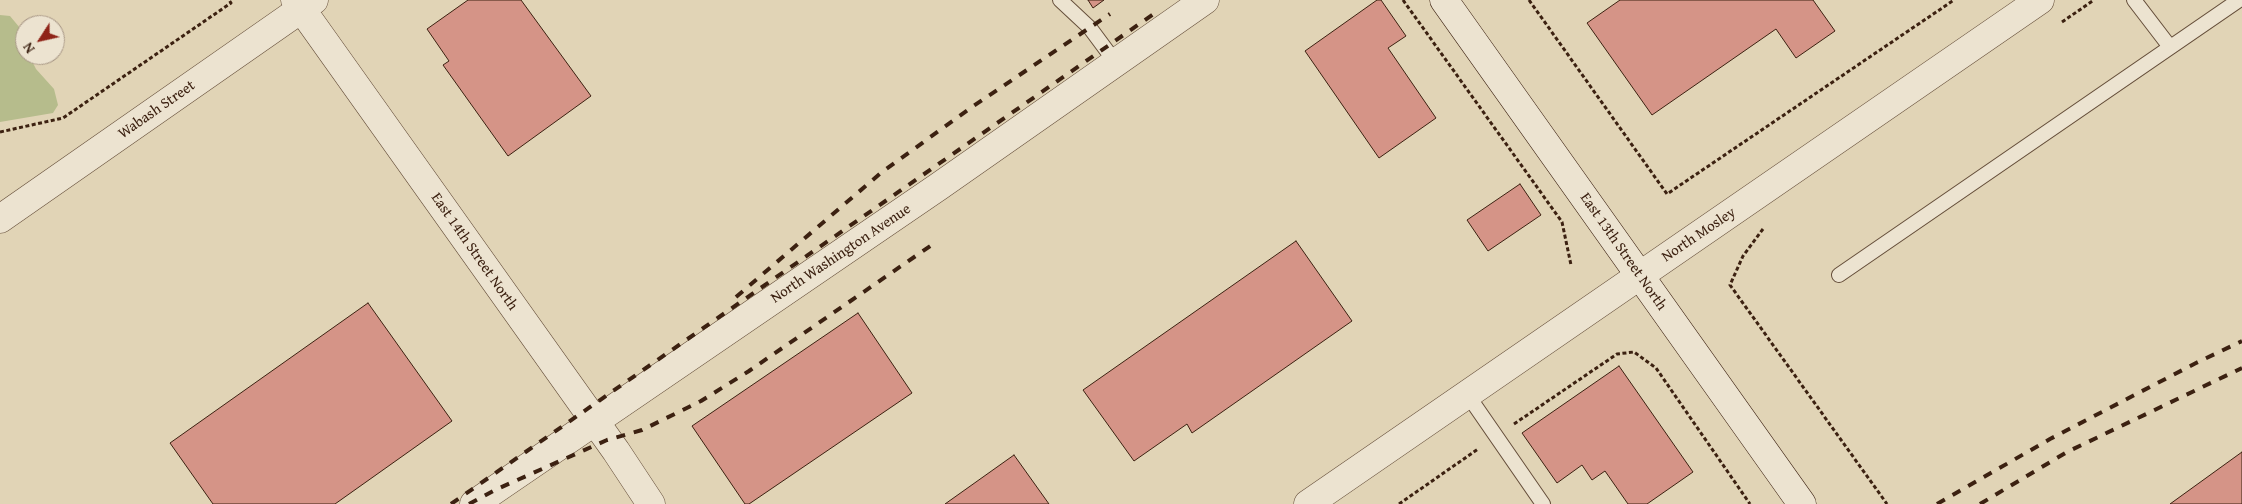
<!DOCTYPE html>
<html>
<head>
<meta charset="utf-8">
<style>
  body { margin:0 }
  #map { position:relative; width:2242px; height:504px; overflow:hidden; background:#e1d4b6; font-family:"Gentium Book Plus",serif }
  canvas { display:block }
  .north { position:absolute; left:15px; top:15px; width:50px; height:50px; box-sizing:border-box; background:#ece3d0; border:1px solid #a69584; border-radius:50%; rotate:235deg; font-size:14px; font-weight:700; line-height:20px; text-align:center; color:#3c2111 }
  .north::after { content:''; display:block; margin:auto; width:18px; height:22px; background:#8f2418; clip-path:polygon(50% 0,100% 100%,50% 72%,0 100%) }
</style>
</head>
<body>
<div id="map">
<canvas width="2242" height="504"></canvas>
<div class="north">N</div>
</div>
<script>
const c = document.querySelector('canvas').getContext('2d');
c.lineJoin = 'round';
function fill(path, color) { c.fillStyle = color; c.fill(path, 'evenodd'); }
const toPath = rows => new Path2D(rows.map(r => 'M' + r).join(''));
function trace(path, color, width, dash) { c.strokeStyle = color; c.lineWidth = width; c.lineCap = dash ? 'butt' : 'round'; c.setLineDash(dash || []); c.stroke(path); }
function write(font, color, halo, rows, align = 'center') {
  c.font = font + ' "Gentium Book Plus",serif'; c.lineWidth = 4; c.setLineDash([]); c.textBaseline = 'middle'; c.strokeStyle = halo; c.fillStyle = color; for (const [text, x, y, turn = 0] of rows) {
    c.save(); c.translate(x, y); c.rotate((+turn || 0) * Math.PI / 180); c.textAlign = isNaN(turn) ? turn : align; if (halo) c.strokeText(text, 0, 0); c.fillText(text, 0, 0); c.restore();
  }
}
fill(toPath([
  [0,15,10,16,25,34,25,55,33,55,32,61,36,69,54,89,58,105,53,113,0,122]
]), '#b6bc8c');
const building = toPath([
  [468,0,521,0,591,96,508,156,443,65,449,61,427,29,468,0],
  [1088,0,1104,0,1093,8,1088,0],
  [1377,0,1381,0,1406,36,1388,48,1436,118,1379,158,1305,51,1377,0],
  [1620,0,1813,0,1835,31,1796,58,1776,29,1652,115,1587,23,1620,0],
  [1520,184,1541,215,1488,251,1467,220,1520,184],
  [1296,241,1352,321,1192,433,1187,424,1134,461,1083,390,1296,241],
  [368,303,452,421,335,504,213,504,170,443,368,303],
  [858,313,912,393,749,504,745,504,692,426,858,313],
  [1619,366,1693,472,1647,504,1628,504,1605,471,1592,480,1582,465,1557,483,1522,433,1619,366],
  [2242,452,2242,504,2170,504,2242,452],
  [1014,455,1049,504,945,504,1014,455]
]);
fill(building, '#d59487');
trace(building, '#3c2111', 1);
const service = toPath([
  [1060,0,1090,28,1116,63],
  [2134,0,2170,47],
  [1839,275,2239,0],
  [1467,394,1543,504]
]);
const minor = toPath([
  [295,0,616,451,651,504],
  [0,219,314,0],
  [474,504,938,187,1205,0]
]);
const tertiary = toPath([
  [1308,504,2040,0]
]);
const secondary = toPath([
  [1444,0,1802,504]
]);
trace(service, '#654e3a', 16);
trace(minor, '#654e3a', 29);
trace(tertiary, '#654e3a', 29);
trace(secondary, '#3c2111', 29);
trace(toPath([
  [1403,0,1562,222,1571,265],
  [1529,0,1667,194,1954,0],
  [2062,22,2094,0],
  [0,132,63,118,231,3,229,0],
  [1763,229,1743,256,1730,285,1887,504],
  [1514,424,1617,354,1634,352,1656,368,1750,504],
  [1399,504,1478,449]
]), '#3c2111', 3, [4, 2.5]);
trace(service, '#ece3d0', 14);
trace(minor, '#ece3d0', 28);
trace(tertiary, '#ece3d0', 28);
trace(secondary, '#ece3d0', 28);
trace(toPath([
  [736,297,882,172,972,107,1110,14],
  [451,504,1155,13],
  [469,504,495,490,607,440,642,430,701,401,749,371,936,242],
  [1937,504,2050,439,2196,363,2242,341],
  [1980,504,2067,452,2242,368]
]), '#3c2111', 4, [9, 9]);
write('15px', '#3c2111', '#ece3d0', [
  ["Wabash Street",157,110,-35],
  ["North Mosley",1699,235,-34],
  ["East 14th Street North",474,252,55],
  ["East 13th Street North",1623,252,55],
  ["North Washington Avenue",841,254,-34]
]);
</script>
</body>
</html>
